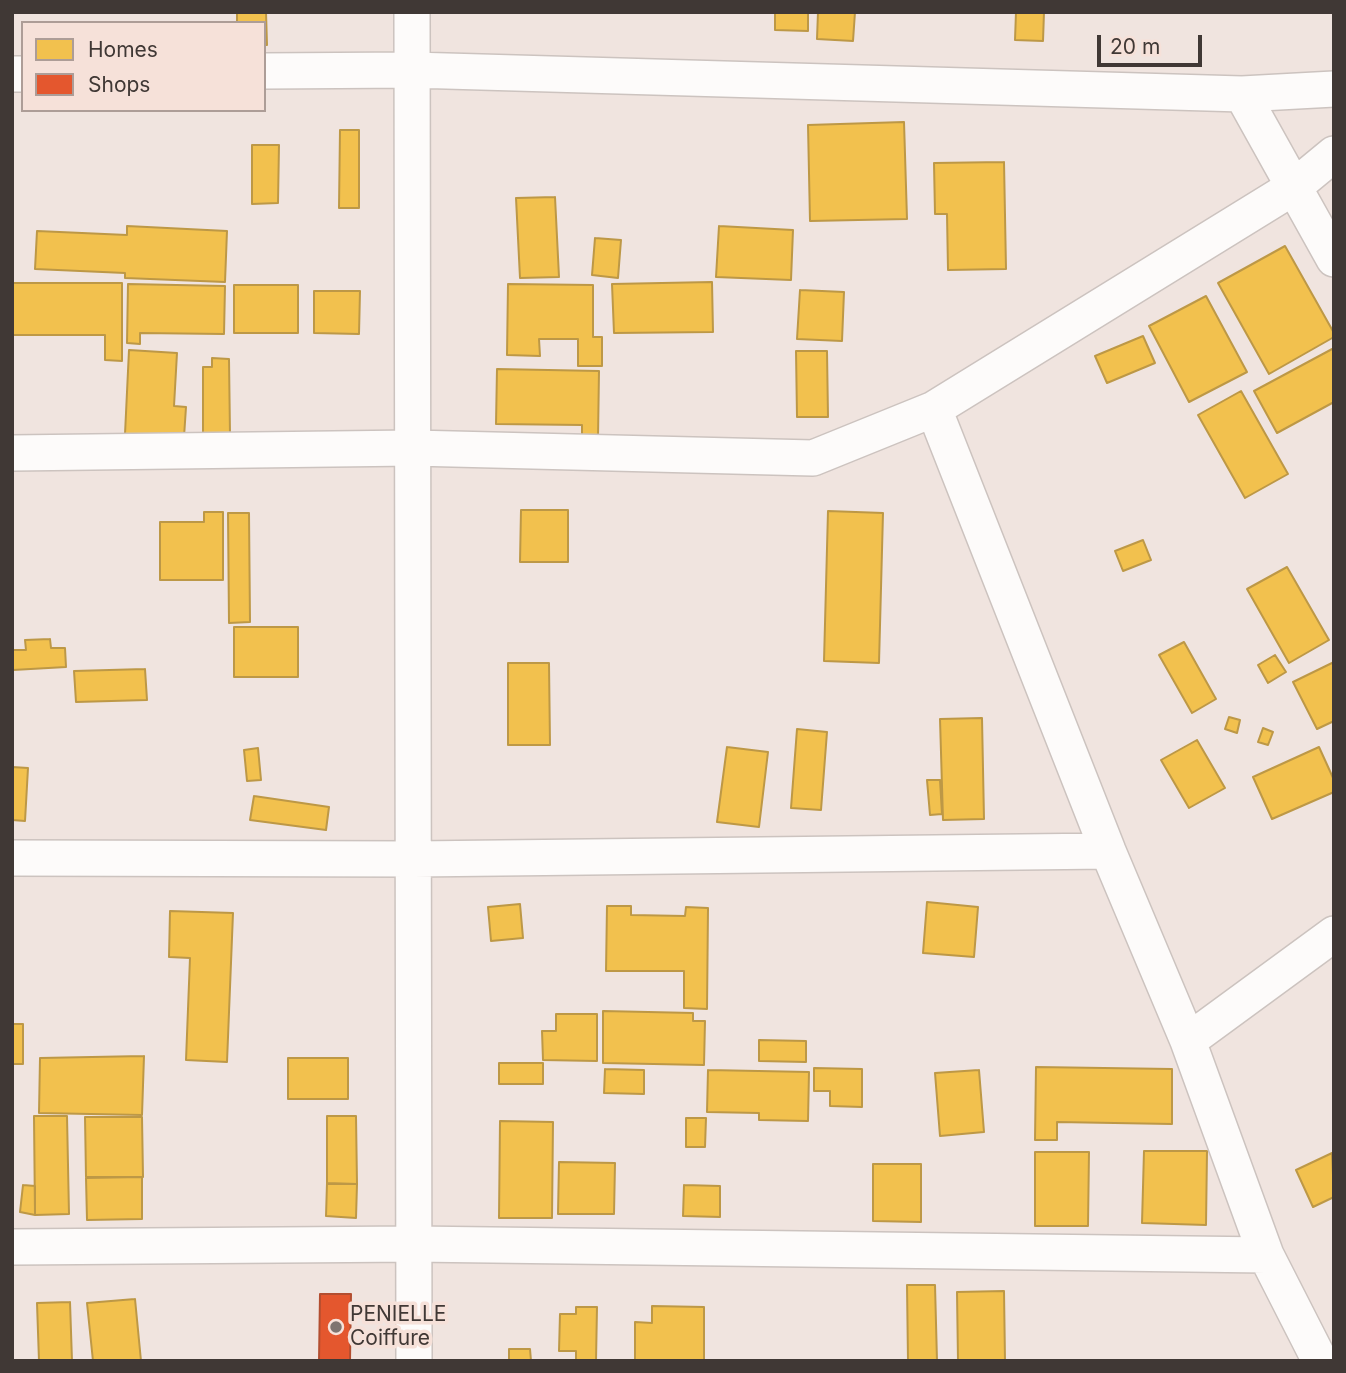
<!DOCTYPE html>
<html>
<head>
<meta charset="utf-8">
<style>
  body { margin:0 }
  #map { position:relative; width:1346px; height:1373px; overflow:hidden; background:#f0e4df; font-family:Inter,sans-serif }
  canvas { display:block }
  .frame { position:absolute; inset:0; border:14px solid #403835; pointer-events:none }
  .legend { position:absolute; left:21px; top:21px; width:245px; height:91px; box-sizing:border-box; background:#f6e1d9; border:2px solid #ad9d97; margin:0; padding:9px 12px; list-style:none; font-size:21px; color:#403835 }
  .legend li { display:flex; align-items:center; gap:14px; height:35px }
  .legend b { width:35px; border:2px solid #ad9d97 }
  .scale { position:absolute; left:1097px; top:35px; width:105px; height:32px; box-sizing:border-box; border:4px solid #403835; border-top:0; padding-left:9px; font-size:21px; line-height:24px; white-space:nowrap; color:#403835; -webkit-text-stroke:5px #f6e1d9; paint-order:stroke }
</style>
</head>
<body>
<div id="map">
<canvas width="1346" height="1373"></canvas>
<div class="frame"></div>
<ul class="legend">
<li><b style="height:19px;background:#f2c14e"></b>Homes</li>
<li><b style="height:19px;background:#e4572e"></b>Shops</li>
</ul>
<div class="scale">20 m</div>
</div>
<script>
const c = document.querySelector('canvas').getContext('2d');
c.lineJoin = 'round';
function fill(path, color) { c.fillStyle = color; c.fill(path, 'evenodd'); }
const toPath = rows => new Path2D(rows.map(r => 'M' + r).join(''));
function trace(path, color, width, dash) { c.strokeStyle = color; c.lineWidth = width; c.lineCap = dash ? 'butt' : 'round'; c.setLineDash(dash || []); c.stroke(path); }
function write(font, color, halo, rows, align = 'center') {
  c.font = font + ' Inter,sans-serif'; c.lineWidth = 7; c.setLineDash([]); c.textBaseline = 'middle'; c.strokeStyle = halo; c.fillStyle = color; for (const [text, x, y, turn = 0] of rows) {
    c.save(); c.translate(x, y); c.rotate((+turn || 0) * Math.PI / 180); c.textAlign = isNaN(turn) ? turn : align; if (halo) c.strokeText(text, 0, 0); c.fillText(text, 0, 0); c.restore();
  }
}
const homes = toPath([
  [237,12,266,12,267,45,264,45,264,23,237,23,237,12],
  [775,12,808,12,808,31,775,30,775,12],
  [818,12,855,12,853,41,817,39,818,12],
  [1016,12,1044,12,1043,41,1015,40,1016,12],
  [904,122,907,219,810,221,808,125,904,122],
  [340,130,359,130,359,208,339,208,340,130],
  [252,145,279,145,278,203,252,204,252,145],
  [1004,162,1006,269,948,270,947,214,935,214,934,163,1004,162],
  [555,197,559,277,520,278,516,198,555,197],
  [127,226,227,231,225,282,125,278,125,273,35,269,37,231,127,235,127,226],
  [719,226,793,230,791,280,716,277,719,226],
  [595,238,621,240,618,278,592,275,595,238],
  [1285,246,1334,333,1334,337,1269,374,1218,283,1285,246],
  [712,282,713,332,614,333,612,284,712,282],
  [12,283,122,283,122,361,105,360,105,335,12,335,12,283],
  [128,284,225,286,224,334,140,333,140,344,127,343,128,284],
  [508,284,593,285,593,337,602,337,602,366,578,366,578,339,539,339,540,356,507,355,508,284],
  [234,285,298,285,298,333,234,333,234,285],
  [800,290,844,292,842,341,797,339,800,290],
  [314,291,360,291,359,334,314,333,314,291],
  [1206,296,1247,372,1189,402,1149,326,1206,296],
  [1143,336,1155,363,1107,383,1095,356,1143,336],
  [1334,348,1334,402,1277,433,1254,391,1334,348],
  [129,350,177,353,174,406,186,407,184,437,125,434,129,350],
  [796,351,827,351,828,417,797,417,796,351],
  [212,358,229,359,230,435,203,435,203,367,212,367,212,358],
  [497,369,599,371,598,438,582,438,582,425,496,424,497,369],
  [1241,391,1288,474,1245,498,1198,415,1241,391],
  [521,510,568,510,568,562,520,562,521,510],
  [828,511,883,513,879,663,824,661,828,511],
  [204,512,223,512,223,580,160,580,160,522,204,522,204,512],
  [228,513,249,513,250,622,229,623,228,513],
  [1143,540,1151,560,1123,571,1115,551,1143,540],
  [1287,567,1329,640,1289,663,1247,589,1287,567],
  [234,627,298,627,298,677,234,677,234,627],
  [50,639,51,648,65,648,66,667,13,670,12,650,26,650,25,640,50,639],
  [1184,642,1216,699,1192,713,1159,655,1184,642],
  [1275,655,1286,672,1268,683,1258,665,1275,655],
  [1334,662,1334,721,1317,729,1293,682,1334,662],
  [508,663,549,663,550,745,508,745,508,663],
  [145,669,147,700,76,702,74,671,145,669],
  [1229,717,1240,720,1237,733,1225,729,1229,717],
  [982,718,984,819,943,820,940,719,982,718],
  [1263,728,1273,732,1268,745,1258,742,1263,728],
  [797,729,827,732,821,810,791,808,797,729],
  [1197,740,1225,788,1189,808,1161,760,1197,740],
  [727,747,768,752,759,827,717,822,727,747],
  [1319,747,1334,780,1334,792,1272,819,1253,777,1319,747],
  [258,748,261,780,247,781,244,750,258,748],
  [12,767,28,768,25,821,12,820,12,767],
  [927,780,940,780,942,814,930,815,927,780],
  [254,796,329,807,326,830,250,820,254,796],
  [927,902,978,907,974,957,923,953,927,902],
  [520,904,523,938,491,941,488,907,520,904],
  [607,906,631,906,631,915,685,916,686,907,708,908,707,1009,684,1008,684,971,606,971,607,906],
  [170,911,233,913,227,1062,186,1060,190,958,169,957,170,911],
  [603,1011,693,1013,693,1021,705,1021,704,1065,603,1063,603,1011],
  [556,1014,597,1014,597,1061,543,1060,542,1031,556,1031,556,1014],
  [12,1024,23,1024,23,1064,12,1064,12,1024],
  [759,1040,806,1041,806,1062,759,1061,759,1040],
  [144,1056,142,1115,39,1113,40,1058,144,1056],
  [288,1058,348,1058,348,1099,288,1099,288,1058],
  [499,1063,543,1063,543,1084,499,1084,499,1063],
  [1036,1067,1172,1069,1172,1124,1057,1122,1057,1140,1035,1140,1036,1067],
  [814,1068,862,1069,862,1107,830,1106,830,1091,814,1091,814,1068],
  [605,1069,644,1070,644,1094,604,1093,605,1069],
  [708,1070,809,1072,808,1121,759,1120,759,1113,707,1112,708,1070],
  [979,1070,984,1132,940,1136,935,1073,979,1070],
  [34,1116,67,1116,69,1214,35,1215,34,1116],
  [327,1116,356,1116,357,1184,327,1184,327,1116],
  [85,1117,142,1117,143,1177,86,1177,85,1117],
  [686,1118,706,1118,705,1147,686,1147,686,1118],
  [500,1121,553,1122,552,1218,499,1218,500,1121],
  [1144,1151,1207,1151,1206,1225,1142,1223,1144,1151],
  [1035,1152,1089,1152,1088,1226,1035,1226,1035,1152],
  [1332,1153,1334,1197,1313,1207,1296,1170,1332,1153],
  [559,1162,615,1163,614,1214,558,1214,559,1162],
  [873,1164,921,1164,921,1222,873,1221,873,1164],
  [142,1177,142,1219,87,1220,86,1178,142,1177],
  [327,1183,357,1184,356,1218,326,1216,327,1183],
  [23,1185,35,1186,35,1215,20,1212,23,1185],
  [684,1185,720,1186,720,1217,683,1216,684,1185],
  [907,1285,935,1285,937,1361,908,1361,907,1285],
  [1004,1291,1005,1361,958,1361,957,1292,1004,1291],
  [135,1299,141,1361,93,1361,87,1303,135,1299],
  [70,1302,72,1361,39,1361,37,1303,70,1302],
  [652,1306,704,1307,704,1361,635,1360,635,1322,652,1323,652,1306],
  [576,1307,597,1307,596,1361,576,1361,576,1351,559,1351,560,1314,576,1314,576,1307],
  [509,1349,530,1349,531,1361,509,1361,509,1349]
]);
fill(homes, '#f2c14e');
trace(homes, '#bd9846', 2);
const shops = toPath([
  [320,1294,351,1294,350,1361,319,1361,320,1294]
]);
fill(shops, '#e4572e');
trace(shops, '#b34e30', 2);
const minor = toPath([
  [412,12,414,1361],
  [264,71,412,70,1242,94,1334,89],
  [12,74,23,74],
  [1242,94,1334,259],
  [934,409,1108,851,1188,1041,1266,1255,1320,1361],
  [12,453,413,448,813,458,934,409,1294,187,1334,154],
  [12,858,414,859,1108,851],
  [1188,1041,1334,934],
  [12,1247,414,1244,1266,1255]
]);
trace(minor, '#ccc3bf', 38);
trace(minor, '#fdfbfa', 35);
for (const [x, y, r, color] of [
  [336,1327,7,"#7e7470"]
]) { const dot = new Path2D(); dot.arc(x, y, r, 0, 2 * Math.PI); c.fillStyle = color; c.fill(dot); trace(dot, '#f6e1d9', 2.5); }
write('21px', '#403835', '#f6e1d9', [
  ["PENIELLE",350,1315],
  ["Coiffure",350,1339]
], 'left');
</script>
</body>
</html>
